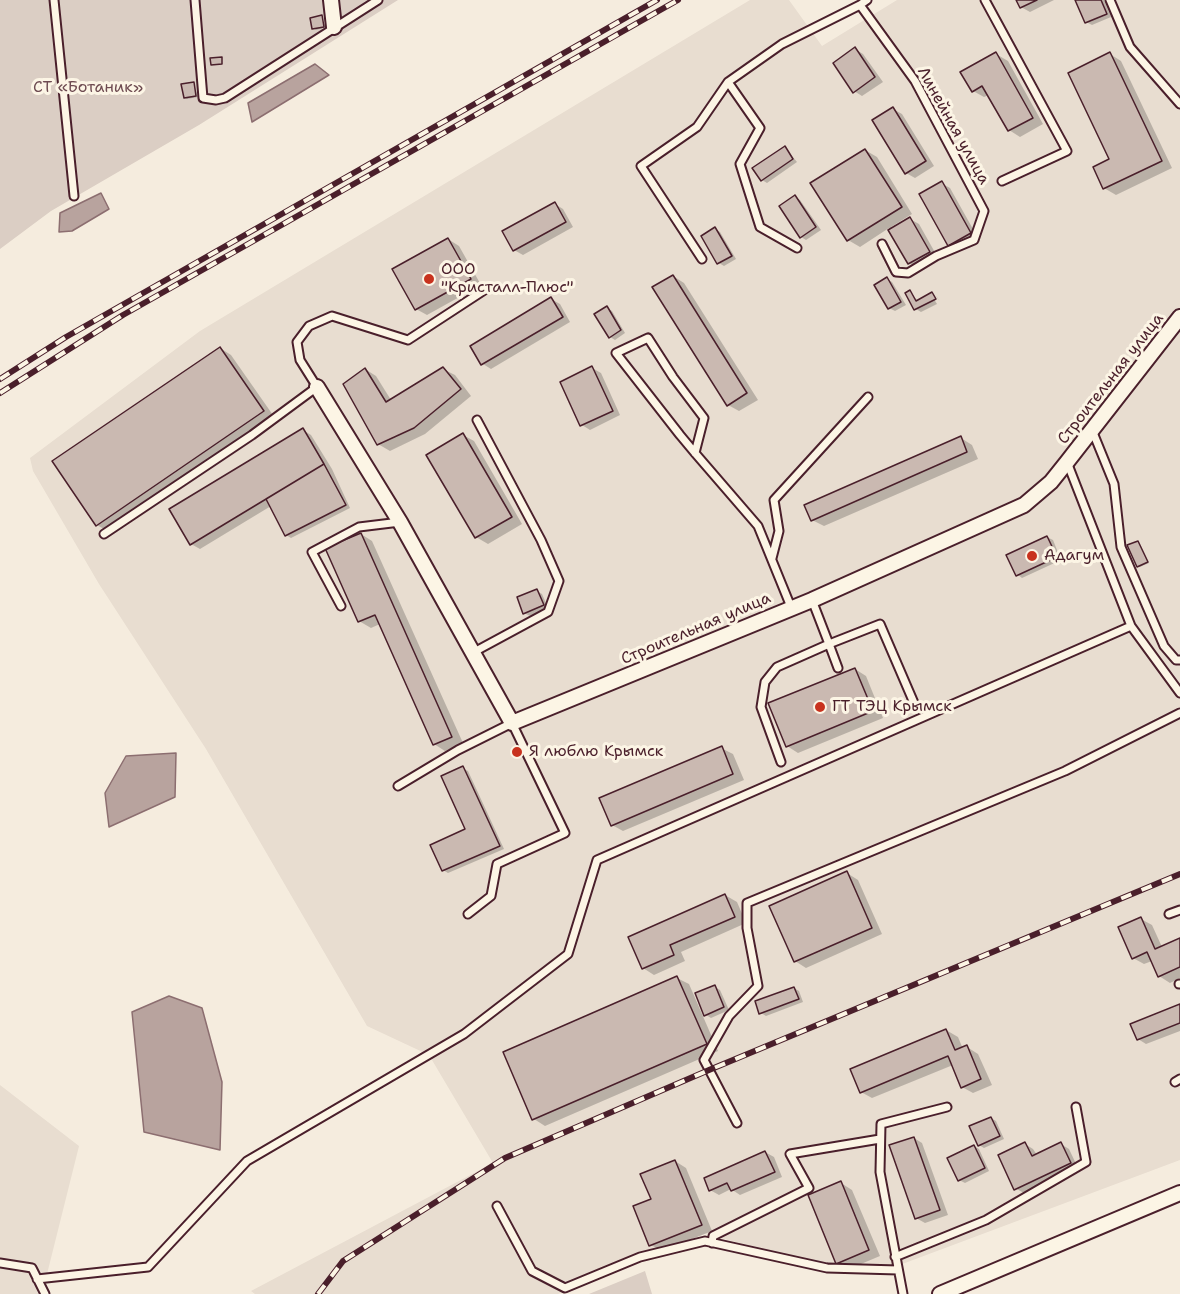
<!DOCTYPE html>
<html>
<head>
<meta charset="utf-8">
<style>
  body { margin:0 }
  canvas { display:block; background:#f5ecde }
</style>
</head>
<body>
<canvas width="1180" height="1294"></canvas>
<script>
const c = document.querySelector('canvas').getContext('2d');
c.lineJoin = 'round';
function fill(path, color) { c.fillStyle = color; c.fill(path, 'evenodd'); }
const toPath = rows => new Path2D(rows.map(r => 'M' + r).join(''));
function trace(path, color, width, dash) { c.strokeStyle = color; c.lineWidth = width; c.lineCap = dash ? 'butt' : 'round'; c.setLineDash(dash || []); c.stroke(path); }
function write(font, color, halo, rows, align = 'center') {
  c.font = font + ' "Shantell Sans",sans-serif'; c.lineWidth = 6; c.setLineDash([]); c.textBaseline = 'middle'; c.strokeStyle = halo; c.fillStyle = color; for (const [text, x, y, turn = 0] of rows) {
    c.save(); c.translate(x, y); c.rotate((+turn || 0) * Math.PI / 180); c.textAlign = isNaN(turn) ? turn : align; if (halo) c.strokeText(text, 0, 0); c.fillText(text, 0, 0); c.restore();
  }
}
fill(toPath([
  [750,0,789,0,822,46,897,0,1180,0,1180,1160,897,1266,851,1272,705,1234,558,1294,255,1294,251,1291,493,1163,429,1055,367,1026,206,749,99,584,33,471,30,458,200,331],
  [0,1085,79,1146,42,1294,0,1294]
]), '#e8ddd0');
fill(toPath([
  [0,0,398,0,199,125,51,211,0,249],
  [645,1271,652,1294,589,1294]
]), '#dbcec4');
const water = toPath([
  [315,64,329,75,252,122,248,103,315,64],
  [101,193,109,209,72,231,59,232,60,213,101,193],
  [176,753,175,797,109,827,105,793,126,756,176,753],
  [169,996,202,1008,222,1082,220,1150,144,1132,132,1012,169,996]
]);
fill(water, '#b8a39e');
trace(water, '#8c6e70', 1.5);
fill(toPath([
  [1018,0,1054,0,1030,12,1021,7],
  [1077,0,1104,0,1111,17,1092,25,1086,22],
  [321,17,326,27,316,30,314,28],
  [855,49,863,54,883,82,862,96,854,91],
  [996,54,1008,61,1043,124,1020,137,1009,130,989,95,984,97,973,91],
  [1110,54,1121,61,1172,168,1116,195,1104,188,1111,160],
  [194,84,198,97,187,99,185,98],
  [893,109,902,114,934,166,915,178,906,173],
  [785,148,797,162,767,183,762,180],
  [865,150,877,157,912,214,891,227,892,230,910,219,919,224,937,256,917,268,909,263,889,228,860,247,848,240],
  [941,183,950,188,978,238,957,249,949,245],
  [795,197,800,200,821,230,806,240,801,237],
  [555,204,563,209,573,227,523,255,514,250],
  [715,229,720,232,736,259,724,266,719,263],
  [448,239,459,246,481,285,427,315,416,309],
  [673,276,684,283,758,400,739,411,728,405],
  [887,279,892,282,906,305,895,311,889,308],
  [910,292,918,301,932,294,937,297,940,302,936,296,932,296,937,304,921,312,916,309],
  [551,299,560,304,570,322,491,369,483,364],
  [607,308,612,311,625,333,615,340,610,337],
  [220,348,231,355,275,418,109,532,97,525],
  [592,368,601,373,620,415,590,430,582,425],
  [365,369,376,376,391,400,443,369,455,375,471,396,425,434,390,451,378,444],
  [303,430,311,435,332,469,350,508,291,538,286,535,271,506,200,549,191,544],
  [463,435,474,441,522,524,488,544,476,537,428,455],
  [961,438,972,445,978,459,824,526,812,520],
  [361,534,372,541,463,743,445,751,434,744,380,624,371,628,359,621],
  [1047,537,1053,540,1061,560,1022,578,1017,574],
  [1138,542,1149,563,1140,567,1138,566],
  [537,591,542,594,548,608,530,616,524,613],
  [855,669,866,676,883,718,798,753,787,746],
  [721,748,733,754,744,780,623,831,612,825],
  [462,768,468,771,504,849,448,873,443,870,467,830],
  [847,873,858,880,882,934,806,968,795,961],
  [725,895,737,902,746,923,681,952,685,961,654,975,643,968],
  [1141,919,1152,925,1162,947,1180,939,1180,978,1170,983,1159,976,1152,961,1144,964,1133,958],
  [677,978,689,984,718,1051,545,1126,534,1119,505,1053],
  [715,987,720,990,729,1010,711,1018,706,1015],
  [794,988,799,991,803,1002,766,1016,761,1013],
  [1180,1005,1180,1031,1146,1044,1138,1039],
  [946,1030,958,1037,963,1049,967,1047,978,1054,992,1085,973,1093,962,1087,953,1065,872,1098,861,1092],
  [991,1118,996,1121,1004,1139,984,1148,979,1145],
  [914,1138,922,1143,948,1215,925,1223,916,1218],
  [1025,1144,1033,1149,1037,1155,1061,1144,1069,1149,1078,1168,1024,1193,1015,1188],
  [974,1146,979,1149,989,1171,965,1183,959,1180],
  [765,1152,774,1157,782,1177,740,1195,731,1189,719,1195,710,1190],
  [675,1161,686,1168,712,1231,662,1251,651,1245,653,1200],
  [841,1183,852,1190,880,1256,849,1269,837,1262]
]), '#0003');
const building = toPath([
  [1016,0,1037,0,1020,8,1016,0],
  [1075,0,1101,0,1107,14,1085,23,1075,0],
  [322,15,324,27,312,29,310,18,322,15],
  [855,47,875,77,853,93,833,63,855,47],
  [996,52,1033,118,1008,131,982,86,972,92,960,72,996,52],
  [1110,52,1162,161,1103,189,1093,167,1109,159,1068,73,1110,52],
  [222,57,222,64,211,65,210,58,222,57],
  [194,82,196,96,184,98,181,84,194,82],
  [893,107,926,161,905,174,872,120,893,107],
  [785,146,793,159,761,181,752,168,785,146],
  [865,149,902,207,847,241,810,183,865,149],
  [942,181,971,233,948,246,919,194,942,181],
  [795,195,816,227,800,238,779,206,795,195],
  [555,202,566,222,513,251,502,231,555,202],
  [910,217,930,252,908,264,888,230,910,217],
  [715,227,732,256,717,264,701,236,715,227],
  [448,238,471,279,415,310,392,269,448,238],
  [673,275,747,393,727,406,652,287,673,275],
  [887,277,901,302,888,309,874,285,887,277],
  [910,290,916,301,932,292,936,299,914,310,905,293,910,290],
  [551,297,563,317,481,365,470,346,551,297],
  [607,306,621,330,609,338,594,314,607,306],
  [220,347,264,411,96,526,52,461,220,347],
  [592,366,613,411,580,426,560,382,592,366],
  [443,367,461,389,414,428,377,445,343,384,365,368,386,402,443,367],
  [303,428,324,464,190,545,169,509,303,428],
  [463,433,512,517,475,538,426,455,463,433],
  [961,436,967,452,811,521,804,505,961,436],
  [324,464,346,505,285,536,266,499,324,464],
  [361,533,452,737,433,745,375,615,358,622,325,548,361,533],
  [1047,536,1057,557,1016,576,1006,555,1047,536],
  [1138,541,1148,562,1137,567,1127,545,1138,541],
  [537,589,544,605,523,614,517,597,537,589],
  [855,668,873,711,786,747,768,703,855,668],
  [722,746,733,774,611,826,599,798,722,746],
  [463,766,500,846,442,871,430,845,465,829,441,776,463,766],
  [847,871,872,928,794,962,769,906,847,871],
  [725,894,735,917,670,945,674,955,642,969,628,937,725,894],
  [1141,917,1155,949,1180,938,1180,967,1158,977,1147,952,1132,959,1118,927,1141,917],
  [677,976,707,1044,532,1120,503,1052,677,976],
  [715,985,724,1007,704,1016,695,993,715,985],
  [794,987,799,999,759,1014,755,1001,794,987],
  [1180,1004,1180,1023,1137,1040,1130,1024,1180,1004],
  [946,1029,955,1050,967,1045,981,1079,961,1088,948,1056,860,1093,850,1069,946,1029],
  [991,1117,1000,1136,978,1146,969,1126,991,1117],
  [914,1137,940,1210,915,1219,889,1145,914,1137],
  [1025,1142,1032,1156,1061,1142,1071,1163,1014,1190,998,1155,1025,1142],
  [974,1145,985,1168,958,1181,947,1158,974,1145],
  [765,1151,775,1172,731,1191,727,1183,709,1191,704,1178,765,1151],
  [675,1160,702,1225,649,1246,633,1206,651,1199,640,1174,675,1160],
  [841,1181,869,1250,836,1264,808,1195,841,1181]
]);
fill(building, '#cab9b1');
trace(building, '#4a1f2b', 1.5);
const service = toPath([
  [54,0,74,196],
  [195,0,203,98,216,100,225,98,378,0],
  [867,0,860,5,915,81,984,211,974,240,936,256,908,273,896,272,882,244],
  [985,0,1067,151,1002,181],
  [1110,0,1130,47,1180,104],
  [797,248,760,227,740,164,760,128,728,82,782,44,860,5],
  [702,259,641,166,697,127,728,82],
  [1092,430,1114,484,1121,547,1164,646,1176,660,1180,660],
  [695,453,704,418,673,377,648,338,616,353,680,435,695,453,758,526,791,607],
  [104,534,252,435,317,387,300,360,297,342,309,326,332,316,408,340,486,289],
  [772,558,779,531,774,500,868,397],
  [341,606,312,552,359,527,400,522],
  [1131,626,1180,693],
  [474,652,548,612,559,581,541,540,477,420],
  [838,668,829,644,880,624,914,703],
  [781,762,761,707,765,682,777,667,829,644,812,600],
  [398,786,458,750,512,723,565,833,497,864,491,896,468,914],
  [1169,914,1180,910],
  [1179,984,1180,984],
  [1175,1082,1180,1079],
  [737,1123,704,1060,729,1016,758,986,747,928,747,903,1065,771,1180,713],
  [497,1206,532,1271,565,1288,640,1257,705,1241,827,1268,898,1270],
  [712,1243,713,1236,809,1188,790,1154,880,1139],
  [895,1257,986,1220,1086,1162,1076,1107],
  [0,1263,32,1268,45,1294],
  [37,1279,148,1267,247,1161,464,1034,568,954,597,860,1131,626,1067,462],
  [903,1294,880,1172,881,1124,947,1107]
]);
const minor = toPath([
  [331,0,334,27],
  [317,387,400,522,512,723,812,600,1024,505,1051,482,1067,462,1180,317],
  [940,1294,1180,1193]
]);
trace(service, '#4a1f2b', 11);
trace(minor, '#4a1f2b', 18);
trace(service, '#fcf5e5', 7);
trace(minor, '#fcf5e5', 14);
const rail = toPath([
  [0,379,66,337,657,0],
  [0,393,123,315,678,0],
  [318,1294,343,1261,505,1158,709,1070,1180,874]
]);
trace(rail, '#4a1f2b', 6);
trace(rail, '#fcf5e5', 4, [11]);
for (const [x, y, r, color] of [
  [429,279,6,"#c8321e"],
  [1032,556,6,"#c8321e"],
  [820,707,6,"#c8321e"],
  [517,752,6,"#c8321e"]
]) { const dot = new Path2D(); dot.arc(x, y, r, 0, 2 * Math.PI); c.fillStyle = color; c.fill(dot); trace(dot, '#fcf5e5', 2); }
write('16px', '#6e4b51', '#fcf5e5', [
  ["СТ «Ботаник»",88,88]
]);
write('16px', '#4a1f2b', '#fcf5e5', [
  ["Линейная улица",953,126,61],
  ["Строительная улица",1111,379,-52],
  ["Строительная улица",696,629,-23]
]);
write('16px', '#4a1f2b', '#fcf5e5', [
  ["ООО",441,270],
  ["\"Кристалл-Плюс\"",441,288],
  ["Адагум",1044,556],
  ["ГТ ТЭЦ Крымск",832,707],
  ["Я люблю Крымск",529,752]
], 'left');
</script>
</body>
</html>
